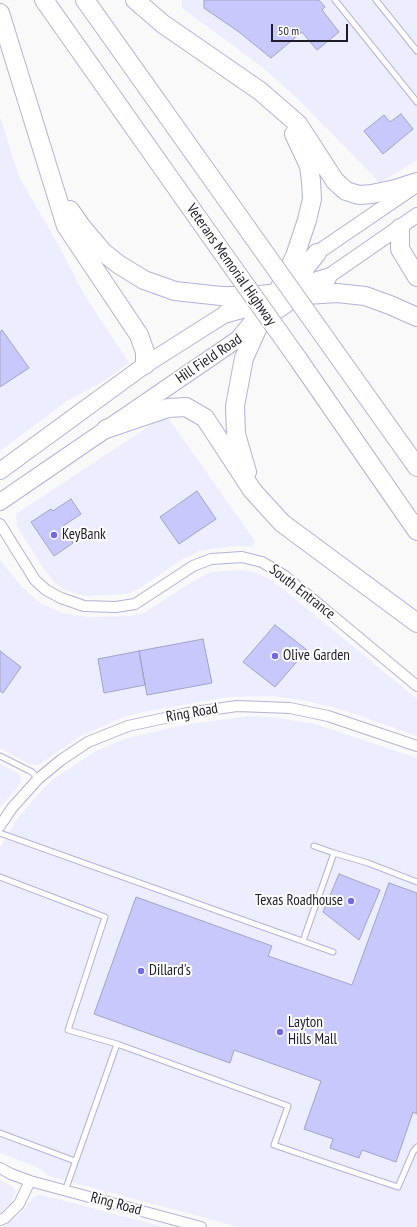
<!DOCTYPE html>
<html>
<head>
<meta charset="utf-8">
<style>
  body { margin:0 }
  #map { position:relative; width:417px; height:1227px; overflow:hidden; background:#f9f9f9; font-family:"PT Sans Narrow",sans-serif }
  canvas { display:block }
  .scale { position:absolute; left:271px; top:24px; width:77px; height:18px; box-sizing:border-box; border:2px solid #1d1d2a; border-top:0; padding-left:5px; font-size:12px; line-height:14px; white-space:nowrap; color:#1d1d2a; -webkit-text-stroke:3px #fff; paint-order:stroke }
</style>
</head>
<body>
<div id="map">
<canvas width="417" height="1227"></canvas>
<div class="scale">50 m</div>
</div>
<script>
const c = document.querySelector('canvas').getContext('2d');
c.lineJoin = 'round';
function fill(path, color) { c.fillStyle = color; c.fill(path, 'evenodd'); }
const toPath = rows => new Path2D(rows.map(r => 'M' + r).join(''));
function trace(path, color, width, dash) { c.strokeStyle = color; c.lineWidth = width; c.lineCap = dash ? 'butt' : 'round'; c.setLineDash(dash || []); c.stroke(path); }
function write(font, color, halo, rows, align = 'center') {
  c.font = font + ' "PT Sans Narrow",sans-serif'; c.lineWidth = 4; c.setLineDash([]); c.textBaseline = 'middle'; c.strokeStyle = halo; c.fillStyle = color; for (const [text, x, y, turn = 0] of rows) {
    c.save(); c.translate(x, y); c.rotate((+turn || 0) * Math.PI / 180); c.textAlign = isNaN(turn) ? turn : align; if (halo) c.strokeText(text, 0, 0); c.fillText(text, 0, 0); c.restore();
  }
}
fill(toPath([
  [182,0,417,0,417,160,380,183,298,99,261,66,182,8],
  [0,117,19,177,59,246,82,291,129,363,105,380,67,401,0,451],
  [166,415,255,541,253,547,231,546,200,551,181,560,140,588,128,594,84,596,64,590,55,583,43,568,17,526,16,514],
  [0,560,22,587,40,603,62,613,90,617,129,616,144,613,193,581,211,572,242,570,260,574,271,580,289,594,417,699,417,736,346,711,307,701,273,696,227,697,143,712,121,718,81,736,38,765,31,765,0,748],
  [249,716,273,717,315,724,417,758,417,1227,239,1227,48,1176,39,1168,0,1153,0,847,18,818,38,794,52,780,96,751,127,738,190,724],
  [0,764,18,773,21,778,20,784,0,808],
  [0,1180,13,1187,16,1191,11,1203,0,1214],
  [40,1194,42,1195,164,1227,3,1227,20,1214,33,1198]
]), '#ecedfe');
const building = toPath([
  [204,0,319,0,325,7,322,10,339,32,317,50,302,32,271,58,239,32,204,8,204,0],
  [401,114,413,129,383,154,364,131,384,115,390,122,401,114],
  [2,330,29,368,0,387,0,332,2,330],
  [197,491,216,519,179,544,160,517,197,491],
  [71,499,81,514,63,526,73,543,54,556,31,522,51,509,53,511,71,499],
  [275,625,307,650,275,687,243,662,275,625],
  [203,639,212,683,147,695,139,651,203,639],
  [0,651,21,667,3,693,0,691,0,651],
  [139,651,145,685,104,693,98,659,139,651],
  [339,874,380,890,359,940,323,912,339,874],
  [389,883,417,893,417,1114,413,1112,396,1162,362,1150,359,1158,330,1148,333,1139,304,1129,321,1081,234,1050,230,1063,94,1014,136,897,272,946,268,956,352,985,389,883]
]);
fill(building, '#c8c8fc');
trace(building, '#a3a3c5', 1);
const lane = toPath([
  [335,0,417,102],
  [376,0,417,51],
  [0,756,32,772,38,779],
  [0,833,333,952],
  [314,846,334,853],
  [0,877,105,917,68,1030,117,1044,288,1106,274,1145,362,1175,398,1187,413,1152,417,1147],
  [303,941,334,853,368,863,417,882],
  [0,1133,75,1161],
  [65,1191,117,1044]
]);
const street = toPath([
  [0,524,35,580,46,590,61,598,84,606,116,607,135,604,193,566,211,559,242,557,262,562,285,576,417,686],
  [0,826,12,808,38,779,61,760,88,742,128,726,188,713,237,706,290,708,328,716,417,746],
  [0,1168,11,1174,30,1181,201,1227],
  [0,1220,5,1218,19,1204,30,1181]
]);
const secondary = toPath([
  [308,259,415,186],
  [261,323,417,215]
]);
const primary = toPath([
  [0,471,145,365,227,313],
  [0,502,241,337]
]);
const highway = toPath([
  [44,0,219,248],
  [85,0,247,228],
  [135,0,163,24,260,91,298,124,335,181,346,191,359,195,372,194,395,189,417,182],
  [0,13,66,226,139,335,145,352,145,365],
  [70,210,81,226,103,252,118,264,144,280,175,291,221,296,252,296,277,293,327,278],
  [400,228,400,249,417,277],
  [286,292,317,253],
  [292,296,337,293,365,296,390,305,417,317],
  [227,313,267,302],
  [323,335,417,467],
  [241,337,277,293,295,256,307,220,312,199,311,181,309,166,294,134],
  [298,359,417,531],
  [106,429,168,408,186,407,205,418,252,490,282,523,417,623],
  [247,472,236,434,235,406,244,358,259,325]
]);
trace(lane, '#b2b2d6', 7);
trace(street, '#b2b2d6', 12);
trace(secondary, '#b2b2d6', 16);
trace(primary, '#b2b2d6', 18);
trace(highway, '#b2b2d6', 20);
trace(lane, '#fff', 5);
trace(street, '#fff', 10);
trace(secondary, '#fff', 14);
trace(primary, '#fff', 16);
trace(highway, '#fff', 18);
const highwayBridge = toPath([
  [247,228,323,335],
  [219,248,298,359]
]);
trace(highwayBridge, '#b2b2d6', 20, []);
trace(highwayBridge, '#fff', 18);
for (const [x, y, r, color] of [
  [54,535,4,"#7668e3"],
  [275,656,4,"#7668e3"],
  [351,901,4,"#7668e3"],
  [141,971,4,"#7668e3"],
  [280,1032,4,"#7668e3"]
]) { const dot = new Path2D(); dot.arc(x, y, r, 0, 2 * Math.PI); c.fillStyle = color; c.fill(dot); trace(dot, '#fff', 1.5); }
write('15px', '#1d1d2a', '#fff', [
  ["Veterans Memorial Highway",231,265,55],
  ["Hill Field Road",209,359,-34],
  ["South Entrance",302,592,38],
  ["Ring Road",192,713,-10],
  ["Ring Road",116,1204,15]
]);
write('15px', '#1d1d2a', '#fff', [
  ["KeyBank",62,535],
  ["Olive Garden",283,656],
  ["Texas Roadhouse",343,901,"right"],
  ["Dillard's",149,971],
  ["Layton",288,1023],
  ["Hills Mall",288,1040]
], 'left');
</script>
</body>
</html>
